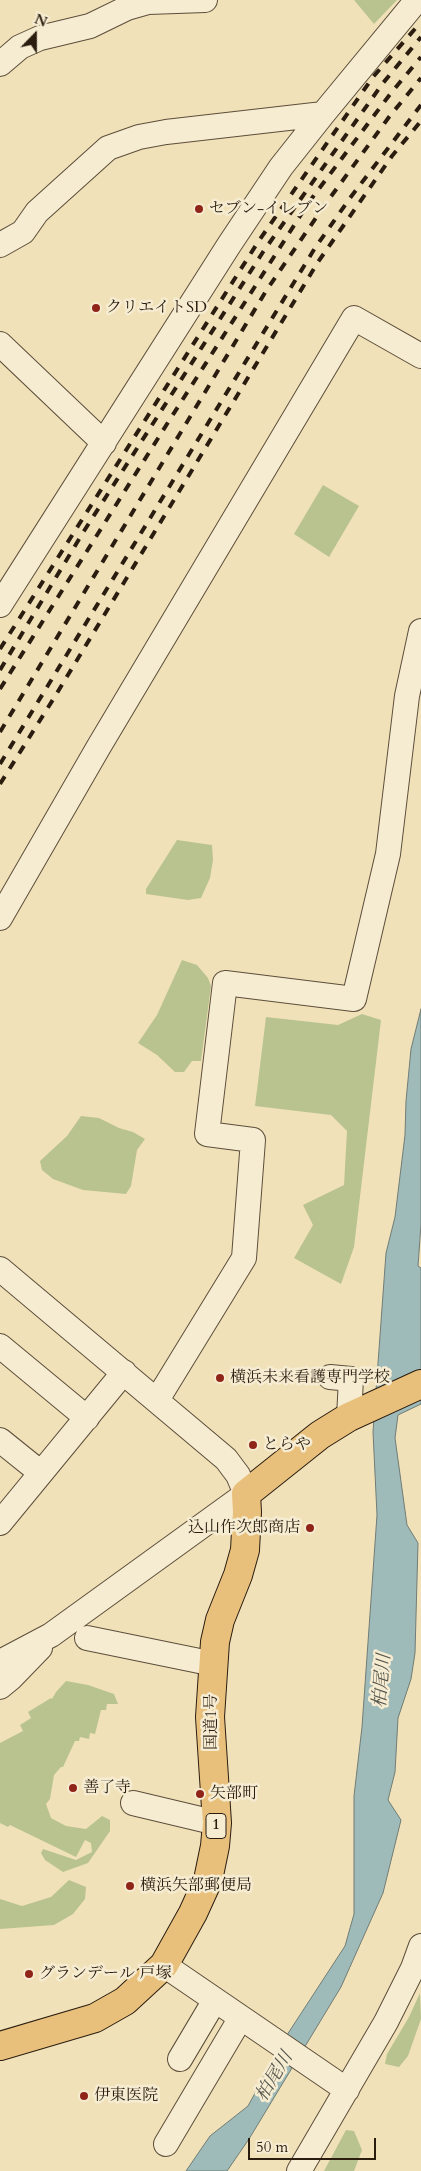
<!DOCTYPE html>
<html>
<head>
<meta charset="utf-8">
<style>
  body { margin:0 }
  #map { position:relative; width:421px; height:2171px; overflow:hidden; background:#f1e1b9; font-family:Cardo,serif }
  canvas { display:block }
  .north { position:absolute; left:10px; top:10px; width:50px; height:50px; -webkit-text-stroke:4px #f6ecd2; paint-order:stroke; rotate:22deg; font-size:14px; font-weight:700; line-height:20px; text-align:center; color:#2a1d10 }
  .north::after { content:''; display:block; margin:auto; width:18px; height:22px; background:#2a1d10; clip-path:polygon(50% 0,100% 100%,50% 72%,0 100%) }
  .scale { position:absolute; left:248px; top:2138px; width:128px; height:22px; box-sizing:border-box; border:2px solid #2a1d10; border-top:0; padding-left:6px; font-size:15px; line-height:18px; white-space:nowrap; color:#2a1d10; -webkit-text-stroke:4px #f6ecd2; paint-order:stroke }
</style>
</head>
<body>
<div id="map">
<canvas width="421" height="2171"></canvas>
<div class="north">N</div>
<div class="scale">50 m</div>
</div>
<script>
const c = document.querySelector('canvas').getContext('2d');
c.lineJoin = 'round';
function fill(path, color) { c.fillStyle = color; c.fill(path, 'evenodd'); }
const toPath = rows => new Path2D(rows.map(r => 'M' + r).join(''));
function trace(path, color, width, dash) { c.strokeStyle = color; c.lineWidth = width; c.lineCap = dash ? 'butt' : 'round'; c.setLineDash(dash || []); c.stroke(path); }
function write(font, color, halo, rows, align = 'center') {
  c.font = font + ' Cardo,"Noto Serif JP",serif'; c.lineWidth = 5; c.setLineDash([]); c.textBaseline = 'middle'; c.strokeStyle = halo; c.fillStyle = color; for (const [text, x, y, turn = 0] of rows) {
    c.save(); c.translate(x, y); c.rotate((+turn || 0) * Math.PI / 180); c.textAlign = isNaN(turn) ? turn : align; if (halo) c.strokeText(text, 0, 0); c.fillText(text, 0, 0); c.restore();
  }
}
fill(toPath([
  [354,0,397,0,374,24],
  [323,485,359,506,329,557,294,534],
  [177,840,212,845,213,860,210,878,201,898,188,900,146,894,146,889],
  [182,960,197,965,208,978,211,986,201,1061,192,1061,184,1072,175,1072,157,1055,138,1043,157,1015],
  [362,1014,381,1020,354,1247,341,1284,294,1258,313,1225,303,1205,344,1185,347,1131,331,1115,255,1106,266,1017,338,1025],
  [81,1116,99,1118,119,1128,133,1132,145,1139,137,1150,131,1186,126,1194,83,1190,53,1179,42,1170,40,1161,67,1136],
  [66,1681,88,1685,114,1694,118,1704,107,1704,106,1710,101,1710,95,1734,90,1733,89,1739,80,1737,79,1741,75,1741,63,1767,61,1767,54,1775,50,1799,46,1804,51,1818,66,1826,86,1829,102,1816,110,1820,110,1831,88,1863,63,1872,45,1860,41,1853,43,1849,76,1860,92,1852,91,1843,85,1840,76,1857,10,1825,8,1827,0,1823,0,1743,23,1731,20,1725,31,1718,28,1712,51,1698,52,1699,56,1692],
  [69,1880,86,1887,85,1899,73,1914,54,1925,0,1929,0,1899,22,1906,51,1897],
  [420,1993,421,2019,408,2056,399,2067,385,2064,387,2054,409,2017],
  [346,2130,354,2131,362,2150,354,2171,324,2171]
]), '#b9c390');
const water = toPath([
  [421,1009,421,1224,418,1266,421,1268,421,1404,398,1415,395,1438,407,1525,418,1543,415,1653,411,1679,398,1718,395,1772,388,1800,401,1820,383,1893,341,1987,249,2139,227,2171,186,2171,210,2136,248,2106,285,2038,345,1946,354,1914,354,1796,362,1727,377,1515,373,1432,386,1253,395,1217,405,1135,406,1101,411,1049,421,1009]
]);
fill(water, '#9ebbb9');
trace(water, '#707c75', 1);
const minor = toPath([
  [0,64,20,47,40,38,90,26,127,8,148,2,205,0],
  [0,245,23,232,37,212,108,148,139,137,166,132,323,114],
  [0,344,104,443],
  [0,605,229,245,281,167,323,114,417,0],
  [0,918,98,748,354,318,421,356],
  [0,1269,226,1459,238,1475,246,1494,51,1635,0,1662],
  [0,1346,87,1418],
  [330,1377,351,1379,349,1417],
  [157,1400,244,1258,253,1140,207,1134,225,983,354,999,388,854,407,696,421,631],
  [0,1440,41,1473],
  [0,1523,124,1372],
  [87,1638,214,1664],
  [0,1687,11,1678,40,1648],
  [133,1803,217,1823],
  [164,1965,347,2090],
  [180,2059,215,2000],
  [166,2144,240,2019],
  [299,2171,386,2022,413,1968,421,1946]
]);
const highway = toPath([
  [0,2046,95,2018,125,2001,164,1965,193,1913,208,1880,215,1846,217,1823,210,1717,215,1642,220,1620,238,1575,245,1550,247,1512,246,1494,320,1435,349,1417,421,1384]
]);
trace(minor, '#5c4e3a', 26);
trace(highway, '#2a1d10', 30);
trace(minor, '#f6ecd2', 24);
trace(highway, '#e8c07c', 28);
trace(toPath([
  [0,649,258,242,373,77,421,22],
  [0,670,84,531,263,252,383,83,421,37],
  [0,689,167,424,309,202,391,93,421,57],
  [0,732,266,291,324,206,389,117,421,78],
  [0,764,315,248,350,198,421,105],
  [0,784,54,698,318,262,392,156,421,121]
]), '#2a1d10', 4, [9, 9]);
for (const [x, y, r, color] of [
  [199,209,5,"#8f2418"],
  [96,308,5,"#8f2418"],
  [220,1378,5,"#8f2418"],
  [253,1445,5,"#8f2418"],
  [310,1528,5,"#8f2418"],
  [73,1788,5,"#8f2418"],
  [200,1794,5,"#8f2418"],
  [130,1886,5,"#8f2418"],
  [29,1974,5,"#8f2418"],
  [84,2096,5,"#8f2418"]
]) { const dot = new Path2D(); dot.arc(x, y, r, 0, 2 * Math.PI); c.fillStyle = color; c.fill(dot); trace(dot, '#f6ecd2', 2); }
for (const [x, y, w] of [
  [216,1826,20]
]) { const box = new Path2D(); box.roundRect(x - w / 2, y - 12.5, w, 25, 4); c.fillStyle = '#f6ecd2'; c.fill(box); trace(box, '#2a1d10', 1); }
write('bold 15px', '#2a1d10', null, [
  ["1",216,1826]
]);
write('16px', '#2a1d10', '#f6ecd2', [
  ["セブン-イレブン",209,209],
  ["クリエイトSD",106,308],
  ["横浜未来看護専門学校",230,1378],
  ["とらや",263,1445],
  ["込山作次郎商店",300,1528,"right"],
  ["善了寺",83,1788],
  ["矢部町",210,1794],
  ["横浜矢部郵便局",140,1886],
  ["グランデール 戸塚",39,1974],
  ["伊東医院",94,2096]
], 'left');
write('16px', '#2a1d10', '#f6ecd2', [
  ["国道1号",212,1722,-90]
]);
write('italic 18px', '#53544b', '#f6ecd2', [
  ["柏尾川",383,1681,-85],
  ["柏尾川",275,2077,-59]
]);
</script>
</body>
</html>
